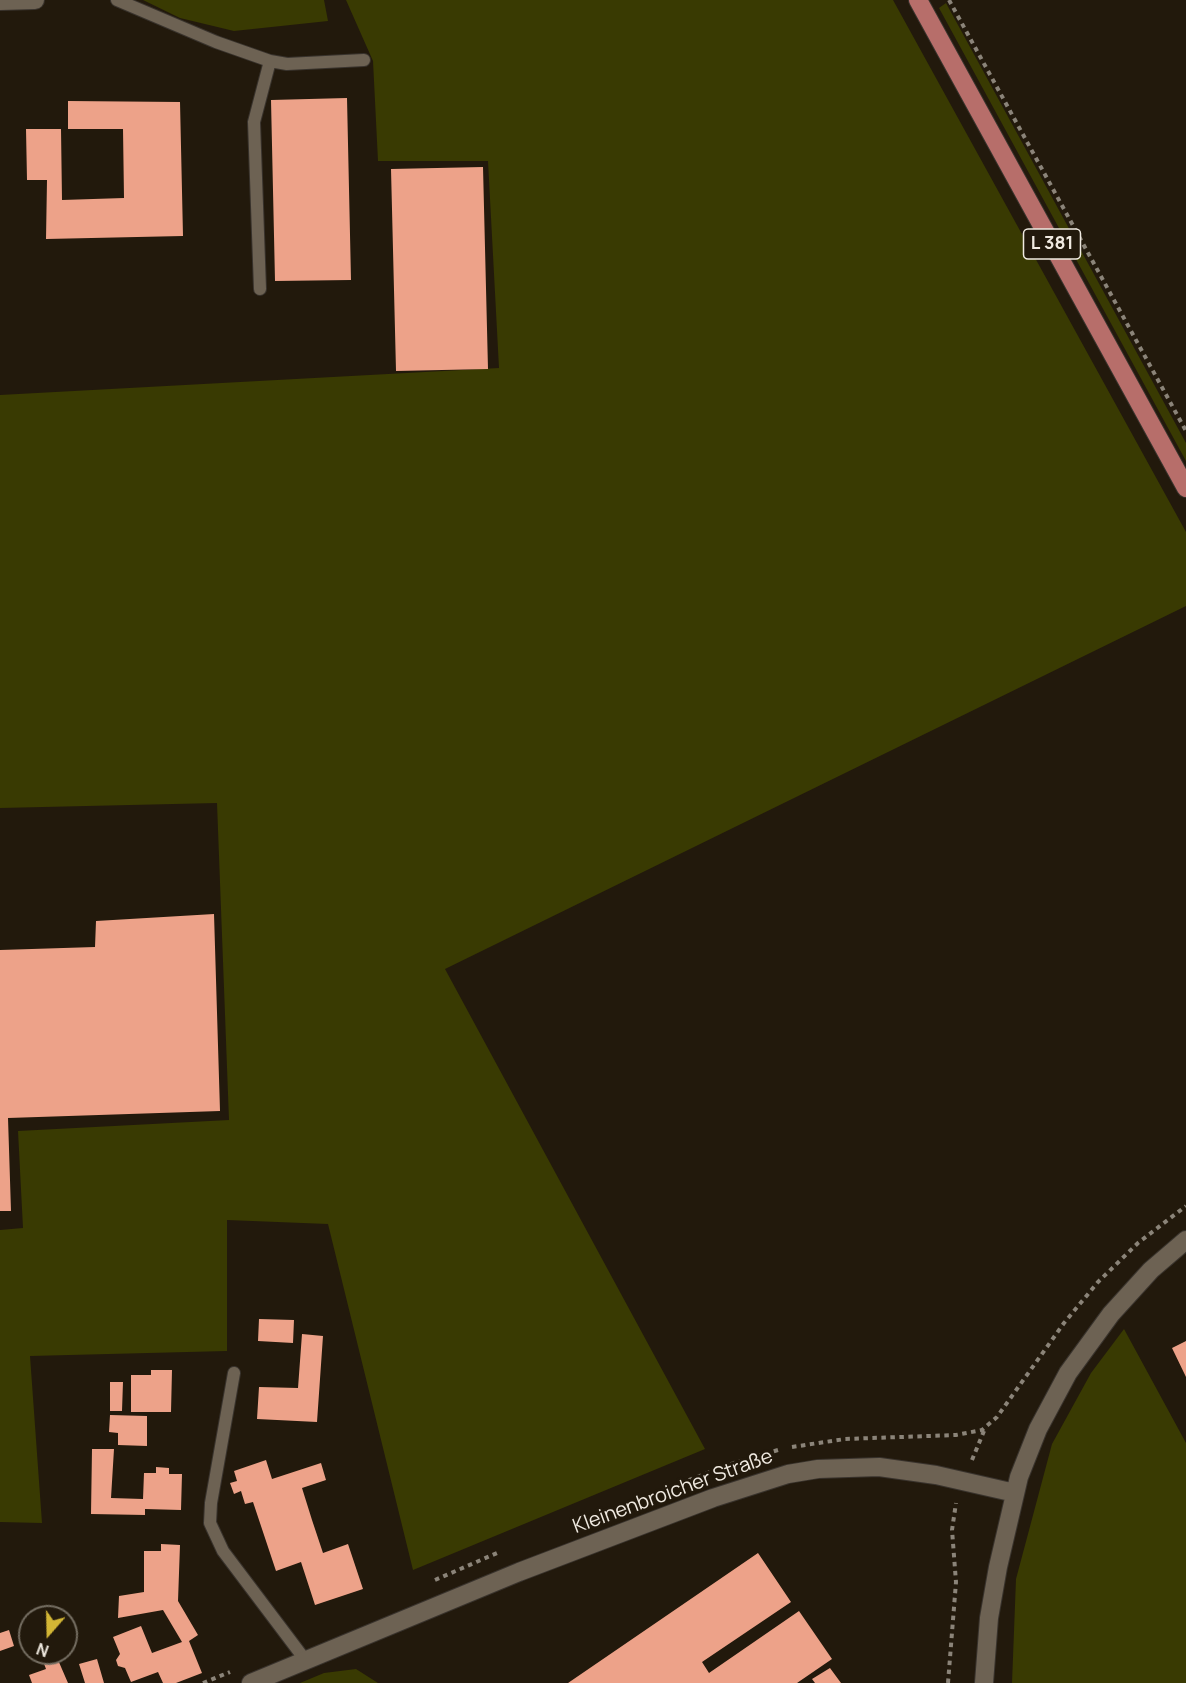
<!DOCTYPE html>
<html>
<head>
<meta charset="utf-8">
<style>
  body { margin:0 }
  #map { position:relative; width:1186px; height:1683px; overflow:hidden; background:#22190c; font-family:Manrope,sans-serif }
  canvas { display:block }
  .north { position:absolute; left:18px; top:1605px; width:60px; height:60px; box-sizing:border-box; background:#22190c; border:2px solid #746d61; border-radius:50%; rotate:200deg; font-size:16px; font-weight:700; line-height:24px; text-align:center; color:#f0eae1 }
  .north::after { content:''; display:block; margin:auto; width:21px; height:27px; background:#d3b635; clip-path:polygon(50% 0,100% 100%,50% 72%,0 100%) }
</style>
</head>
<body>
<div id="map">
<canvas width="1186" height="1683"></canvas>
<div class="north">N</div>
</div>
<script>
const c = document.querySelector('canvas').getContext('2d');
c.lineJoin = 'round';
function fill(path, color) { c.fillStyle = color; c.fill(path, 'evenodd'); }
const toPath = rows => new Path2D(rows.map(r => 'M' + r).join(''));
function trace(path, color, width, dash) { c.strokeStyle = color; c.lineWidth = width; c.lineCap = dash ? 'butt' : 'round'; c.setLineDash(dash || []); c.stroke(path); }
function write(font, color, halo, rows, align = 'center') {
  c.font = font + ' Manrope,sans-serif'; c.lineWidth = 6; c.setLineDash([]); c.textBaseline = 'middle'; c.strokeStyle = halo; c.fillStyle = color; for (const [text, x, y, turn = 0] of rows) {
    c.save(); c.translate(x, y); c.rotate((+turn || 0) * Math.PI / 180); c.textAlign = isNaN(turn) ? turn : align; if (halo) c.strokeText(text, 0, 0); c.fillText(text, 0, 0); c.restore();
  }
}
fill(toPath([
  [143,0,324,0,328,21,234,31,180,18],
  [346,0,893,0,1186,532,1186,606,445,969,705,1449,413,1570,328,1224,227,1220,227,1351,30,1356,42,1523,0,1522,0,1230,23,1228,18,1131,229,1120,217,803,0,808,0,395,499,368,488,161,378,161,373,61],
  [946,3,1186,443,1186,461,939,8],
  [1124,1329,1186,1443,1186,1683,1012,1683,1016,1579,1052,1444,1091,1373],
  [356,1669,378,1683,300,1683,324,1673]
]), '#393a02');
fill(toPath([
  [347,98,351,280,275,281,271,100],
  [68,101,180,102,183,236,46,239,47,180,27,180,26,129,61,129,62,200,124,198,123,129,68,129],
  [483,167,488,369,396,371,391,169],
  [214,914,220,1111,8,1118,11,1211,0,1211,0,950,95,947,96,921],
  [259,1319,294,1320,293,1343,258,1341],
  [302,1334,323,1336,317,1422,257,1419,259,1387,298,1388],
  [1186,1341,1186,1377,1172,1348],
  [151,1370,172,1370,171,1412,131,1412,131,1375,151,1375],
  [110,1382,123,1382,122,1411,110,1411],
  [110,1415,147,1416,147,1446,118,1445,118,1433,109,1432],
  [92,1449,114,1449,111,1498,143,1499,144,1473,156,1473,156,1467,169,1468,169,1474,182,1474,181,1510,145,1509,145,1515,91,1514],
  [266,1460,272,1479,321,1463,326,1480,302,1488,312,1520,323,1553,348,1544,363,1589,315,1605,301,1562,276,1571,253,1502,245,1504,241,1491,234,1494,230,1483,237,1481,234,1471],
  [161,1544,180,1545,178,1601,198,1635,189,1641,202,1673,176,1683,163,1683,158,1672,131,1682,125,1668,118,1666,116,1660,120,1654,113,1637,141,1626,152,1653,182,1642,163,1610,118,1618,119,1596,144,1592,144,1551,161,1551],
  [758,1553,791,1602,702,1662,709,1673,799,1611,832,1659,797,1683,568,1683],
  [30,1624,30,1642,27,1643,21,1627],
  [9,1630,14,1646,0,1651,0,1633],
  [40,1653,55,1653,68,1683,32,1683,29,1675,46,1669],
  [97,1659,104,1683,85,1683,79,1664],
  [830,1668,841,1683,815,1683,812,1679]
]), '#eda289');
const lane = toPath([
  [117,0,216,42,270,61,287,64,364,60],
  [260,289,254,122,270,61],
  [234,1373,211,1503,210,1523,223,1551,306,1661]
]);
const street = toPath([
  [0,1,35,0]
]);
const secondary = toPath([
  [251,1683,519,1572,713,1498,788,1474,818,1469,879,1467,936,1475,1015,1493],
  [984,1683,989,1618,998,1567,1019,1477,1038,1429,1068,1373,1111,1314,1151,1270,1186,1240]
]);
const primary = toPath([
  [918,0,1186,488]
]);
trace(lane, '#39332d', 14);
trace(street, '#39332d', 20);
trace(secondary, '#39332d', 20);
trace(primary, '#39332d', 20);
trace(toPath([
  [949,0,1186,431],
  [792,1447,845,1439,956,1435,982,1430,997,1417,1064,1323,1098,1282,1138,1243,1186,1206],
  [972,1460,984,1431],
  [655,1493,734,1463,778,1450],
  [435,1580,497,1553],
  [203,1683,230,1672],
  [948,1683,956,1582,952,1530,956,1503]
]), '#8b8479', 4, [4.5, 4.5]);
trace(lane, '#6d6253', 12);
trace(street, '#6d6253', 18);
trace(secondary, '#6d6253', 18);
trace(primary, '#b76e6a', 18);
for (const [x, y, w] of [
  [1052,244,57]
]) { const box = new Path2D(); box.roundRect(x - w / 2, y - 15, w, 30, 4.5); c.fillStyle = '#22190c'; c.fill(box); trace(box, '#f0eae1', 1.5); }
write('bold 18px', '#f0eae1', null, [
  ["L 381",1052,244]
]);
write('20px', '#f0eae1', '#22190c', [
  ["Kleinenbroicher Straße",673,1492,-20]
]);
</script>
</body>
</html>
